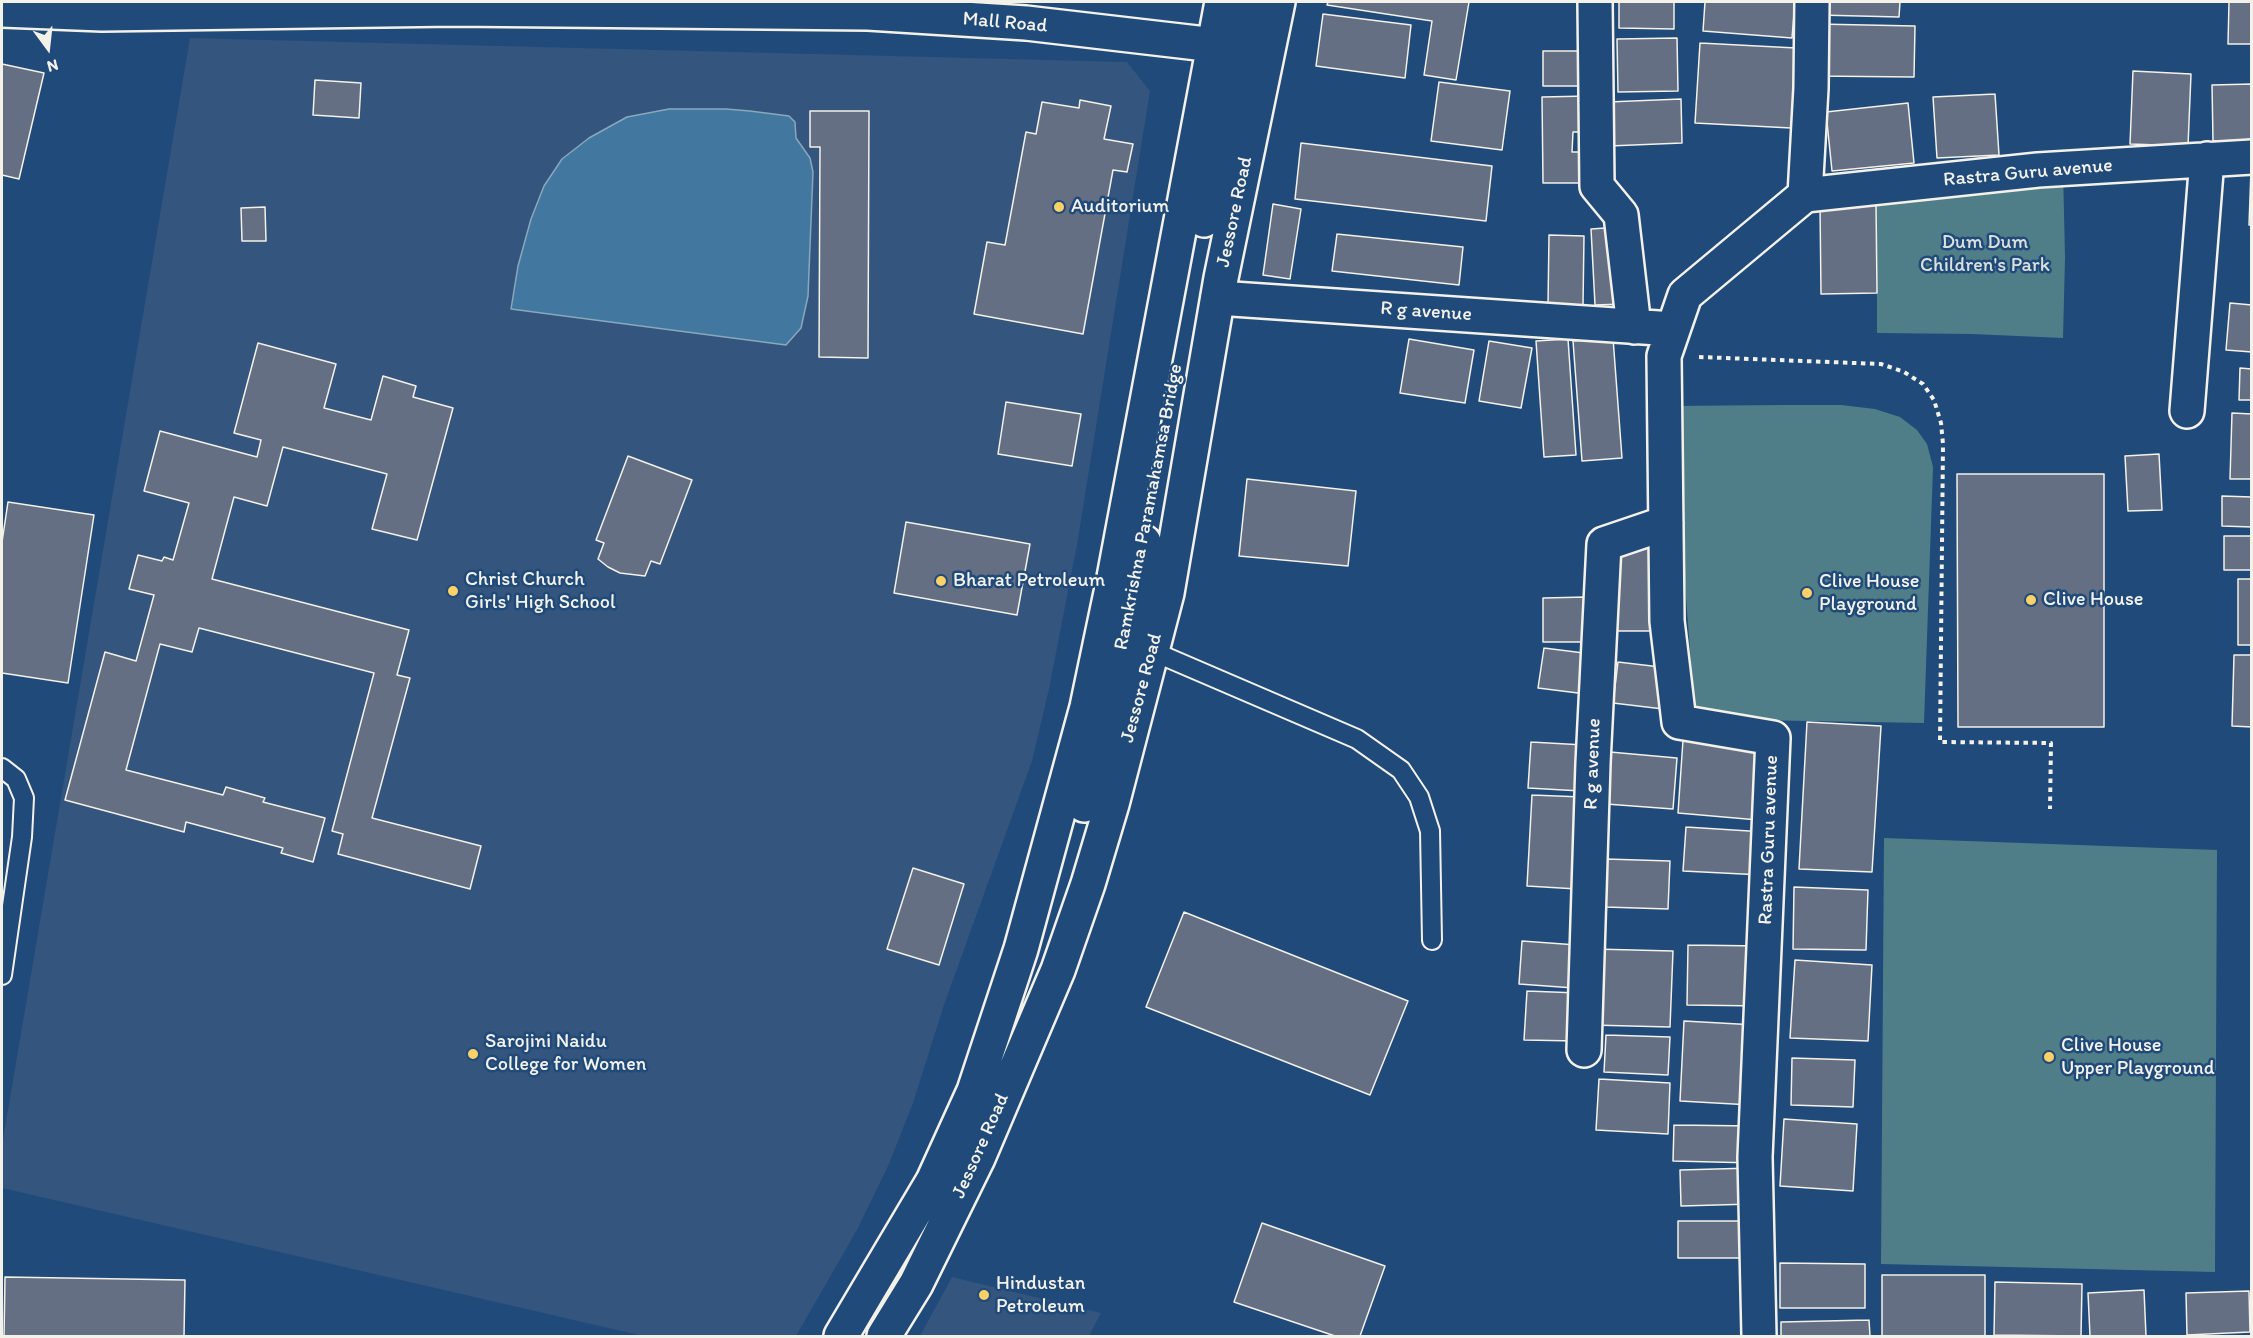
<!DOCTYPE html>
<html>
<head>
<meta charset="utf-8">
<style>
  body { margin:0 }
  #map { position:relative; width:2253px; height:1338px; overflow:hidden; background:#1f4a7a; font-family:Itim,sans-serif }
  canvas { display:block }
  .frame { position:absolute; inset:0; border:3px solid #f4f1e8; pointer-events:none }
  .north { position:absolute; left:18px; top:18px; width:60px; height:60px; -webkit-text-stroke:4px #1f4a7a; paint-order:stroke; rotate:165deg; font-size:16px; font-weight:700; line-height:24px; text-align:center; color:#f4f1e8 }
  .north::after { content:''; display:block; margin:auto; width:21px; height:27px; background:#f4f1e8; clip-path:polygon(50% 0,100% 100%,50% 72%,0 100%) }
</style>
</head>
<body>
<div id="map">
<canvas width="2253" height="1338"></canvas>
<div class="frame"></div>
<div class="north">N</div>
</div>
<script>
const c = document.querySelector('canvas').getContext('2d');
c.lineJoin = 'round';
function fill(path, color) { c.fillStyle = color; c.fill(path, 'evenodd'); }
const toPath = rows => new Path2D(rows.map(r => 'M' + r).join(''));
function trace(path, color, width, dash) { c.strokeStyle = color; c.lineWidth = width; c.lineCap = dash ? 'butt' : 'round'; c.setLineDash(dash || []); c.stroke(path); }
function write(font, color, halo, rows, align = 'center') {
  c.font = font + ' Itim,sans-serif'; c.lineWidth = 5; c.setLineDash([]); c.textBaseline = 'middle'; c.strokeStyle = halo; c.fillStyle = color; for (const [text, x, y, turn = 0] of rows) {
    c.save(); c.translate(x, y); c.rotate((+turn || 0) * Math.PI / 180); c.textAlign = isNaN(turn) ? turn : align; if (halo) c.strokeText(text, 0, 0); c.fillText(text, 0, 0); c.restore();
  }
}
fill(toPath([
  [190,38,1127,62,1150,91,1077,545,1049,689,1032,761,944,1005,913,1103,889,1164,857,1230,796,1336,643,1336,2,1188,2,1145],
  [952,1277,1101,1313,1089,1336,920,1336]
]), '#34557d');
fill(toPath([
  [2063,169,2065,257,2063,338,1972,334,1877,333,1877,277,1872,188],
  [1782,405,1841,405,1875,409,1900,417,1917,430,1927,444,1933,467,1924,723,1695,719,1672,406],
  [1884,838,2217,850,2215,1272,1881,1264]
]), '#507e88');
const water = toPath([
  [669,109,726,109,750,111,789,116,795,122,796,138,810,158,813,172,808,296,801,328,786,345,511,309,518,266,531,219,544,186,562,159,589,138,627,117,669,109]
]);
fill(water, '#42789f');
trace(water, '#89a8bc', 1.5);
const building = toPath([
  [1328,2,1469,2,1456,80,1424,75,1432,21,1327,5,1328,2],
  [1619,2,1674,2,1674,29,1619,28,1619,2],
  [1705,2,1795,2,1792,38,1703,31,1705,2],
  [1819,2,1900,2,1899,17,1819,15,1819,2],
  [2229,2,2252,2,2252,44,2228,44,2229,2],
  [1323,14,1411,25,1405,78,1316,66,1323,14],
  [1817,24,1915,26,1914,77,1815,76,1817,24],
  [1677,38,1678,91,1618,92,1617,39,1677,38],
  [1700,43,1796,48,1791,128,1695,123,1700,43],
  [1543,51,1582,51,1582,86,1543,86,1543,51],
  [2,64,44,73,19,179,2,175,2,64],
  [2133,71,2191,74,2188,146,2130,144,2133,71],
  [315,80,361,83,359,118,313,115,315,80],
  [1439,82,1510,91,1502,150,1431,141,1439,82],
  [2252,84,2252,140,2213,141,2212,85,2252,84],
  [1995,94,1999,155,1937,158,1933,97,1995,94],
  [1588,96,1589,132,1573,132,1572,152,1588,152,1589,183,1543,183,1542,97,1588,96],
  [1681,99,1682,143,1609,146,1608,102,1681,99],
  [1080,100,1111,106,1104,139,1133,144,1127,172,1113,170,1083,334,974,314,987,242,1005,245,1026,132,1036,134,1042,102,1079,108,1080,100],
  [1908,103,1914,163,1832,171,1826,112,1908,103],
  [810,111,869,111,868,358,819,357,820,147,810,147,810,111],
  [1301,143,1492,166,1486,221,1295,199,1301,143],
  [2251,170,2252,170,2252,225,2249,225,2251,170],
  [1273,204,1301,209,1290,279,1263,275,1273,204],
  [1876,204,1877,293,1821,294,1820,206,1876,204],
  [265,207,266,241,242,241,241,208,265,207],
  [1620,227,1623,304,1595,305,1591,229,1620,227],
  [1337,234,1463,247,1459,285,1332,271,1337,234],
  [1549,235,1584,236,1583,305,1548,305,1549,235],
  [2230,303,2252,305,2252,352,2226,350,2230,303],
  [1613,338,1622,458,1582,461,1573,341,1613,338],
  [1409,339,1474,350,1465,403,1400,393,1409,339],
  [1568,339,1576,455,1544,457,1536,341,1568,339],
  [1489,341,1532,348,1521,408,1479,401,1489,341],
  [258,343,336,364,324,408,371,420,383,376,416,386,413,397,453,408,417,540,372,529,387,474,283,447,267,506,234,497,212,579,409,630,397,675,410,678,372,818,481,846,470,889,338,854,343,834,332,831,374,673,199,628,192,652,160,644,126,770,223,795,226,787,265,798,263,802,325,818,313,862,281,853,283,848,186,822,184,832,65,800,105,652,136,661,154,595,129,589,138,555,162,561,164,557,173,560,189,503,144,491,160,431,257,457,261,440,234,433,258,343],
  [2240,368,2252,369,2252,400,2239,400,2240,368],
  [1006,402,1081,414,1072,466,998,454,1006,402],
  [2232,413,2252,414,2252,479,2230,479,2232,413],
  [2159,454,2162,510,2128,511,2125,456,2159,454],
  [628,456,692,480,660,564,651,561,645,576,620,573,608,567,598,559,604,543,596,540,628,456],
  [1957,474,2104,474,2104,727,1958,727,1957,474],
  [1247,479,1356,491,1348,566,1239,556,1247,479],
  [2222,496,2252,497,2252,527,2222,526,2222,496],
  [8,502,94,515,68,683,2,673,2,542,8,502],
  [906,522,1030,544,1017,615,894,593,906,522],
  [2224,536,2252,536,2252,570,2224,570,2224,536],
  [1659,546,1658,631,1614,631,1614,547,1659,546],
  [2238,579,2252,579,2252,645,2238,645,2238,579],
  [1586,597,1586,642,1543,642,1543,598,1586,597],
  [1544,648,1592,654,1586,694,1538,688,1544,648],
  [2234,655,2252,655,2252,727,2232,726,2234,655],
  [1618,662,1669,668,1663,709,1613,703,1618,662],
  [1807,722,1881,726,1872,872,1799,869,1807,722],
  [1683,740,1763,746,1758,820,1678,813,1683,740],
  [1531,742,1584,745,1581,791,1528,788,1531,742],
  [1610,752,1677,758,1673,809,1606,804,1610,752],
  [1532,795,1582,797,1577,889,1527,886,1532,795],
  [1686,827,1765,832,1762,875,1683,871,1686,827],
  [1606,859,1670,861,1668,909,1605,907,1606,859],
  [913,868,964,884,939,965,887,949,913,868],
  [1794,887,1868,890,1866,950,1793,949,1794,887],
  [1184,912,1408,1001,1370,1095,1146,1007,1184,912],
  [1522,941,1577,945,1574,988,1519,984,1522,941],
  [1688,945,1762,946,1761,1006,1687,1005,1688,945],
  [1594,949,1673,951,1670,1027,1591,1025,1594,949],
  [1795,960,1872,965,1868,1041,1790,1038,1795,960],
  [1527,991,1578,993,1576,1041,1524,1040,1527,991],
  [1684,1021,1756,1025,1751,1105,1680,1101,1684,1021],
  [1606,1035,1670,1037,1668,1075,1604,1072,1606,1035],
  [1792,1058,1855,1060,1853,1107,1791,1105,1792,1058],
  [1599,1079,1670,1083,1668,1134,1596,1130,1599,1079],
  [1784,1119,1857,1124,1853,1191,1780,1186,1784,1119],
  [1674,1125,1754,1126,1754,1163,1673,1161,1674,1125],
  [1752,1168,1752,1204,1681,1206,1680,1170,1752,1168],
  [1678,1221,1746,1221,1745,1258,1678,1258,1678,1221],
  [1262,1223,1385,1266,1360,1336,1335,1336,1234,1302,1262,1223],
  [1780,1263,1865,1264,1865,1308,1780,1308,1780,1263],
  [1882,1275,1985,1275,1985,1336,1882,1336,1882,1275],
  [5,1277,185,1280,184,1336,4,1336,5,1277],
  [1995,1282,2082,1284,2081,1336,1994,1335,1995,1282],
  [2144,1290,2146,1336,2090,1336,2088,1293,2144,1290],
  [2249,1291,2250,1332,2187,1335,2186,1293,2249,1291],
  [1869,1320,1870,1336,1781,1336,1781,1322,1869,1320]
]);
fill(building, '#646f83');
trace(building, '#f4f1e8', 1.5);
const lane = toPath([
  [1152,651,1357,739,1401,770,1419,797,1430,831,1432,940],
  [2,768,16,779,24,798,22,837,2,975]
]);
const street = toPath([
  [1595,2,1597,186,1621,215,1634,327],
  [2,10,102,14,454,9,868,13,1026,23,1206,44,1215,40],
  [1805,195,1811,88,1812,2],
  [1218,298,1673,329],
  [2187,411,2207,159],
  [1584,1050,1593,763,1604,544,1666,523],
  [1759,1336,1755,1157,1773,738,1679,722,1667,621,1664,356,1685,295,1805,195,2038,170,2252,157]
]);
const primary = toPath([
  [1204,220,1249,2],
  [1084,805,1105,734,1144,542],
  [841,1336,933,1181,974,1091,1021,949,1087,707,1112,588,1222,2],
  [884,1336,916,1284,978,1158,1058,970,1088,884,1112,804,1167,593,1221,278,1278,2]
]);
trace(lane, '#f4f1e8', 22);
trace(street, '#f4f1e8', 38);
trace(primary, '#f4f1e8', 38);
trace(toPath([
  [1699,357,1881,364,1904,372,1923,384,1934,400,1941,423,1943,444,1940,742,2051,743,2050,809]
]), '#f4f1e8', 4, [4.5, 4.5]);
trace(lane, '#1f4a7a', 18);
trace(street, '#1f4a7a', 33);
trace(primary, '#1f4a7a', 33);
for (const [x, y, r, color] of [
  [1059,207,6,"#ffd166"],
  [941,581,6,"#ffd166"],
  [453,591,6,"#ffd166"],
  [1807,593,6,"#ffd166"],
  [2031,600,6,"#ffd166"],
  [473,1054,6,"#ffd166"],
  [2049,1057,6,"#ffd166"],
  [984,1295,6,"#ffd166"]
]) { const dot = new Path2D(); dot.arc(x, y, r, 0, 2 * Math.PI); c.fillStyle = color; c.fill(dot); trace(dot, '#1f4a7a', 2); }
write('20px', '#f4f1e8', '#1f4a7a', [
  ["Mall Road",1005,23,5],
  ["Rastra Guru avenue",2028,173,-5],
  ["Jessore Road",1235,212,-78],
  ["R g avenue",1426,312,4],
  ["Ramkrishna Paramahamsa Bridge",1149,507,-79],
  ["Jessore Road",1142,688,-75],
  ["R g avenue",1593,764,-88],
  ["Rastra Guru avenue",1769,840,-88],
  ["Jessore Road",981,1146,-66]
]);
write('20px', '#f4f1e8', '#1f4a7a', [
  ["Auditorium",1071,207],
  ["Christ Church",465,580],
  ["Girls' High School",465,603],
  ["Bharat Petroleum",953,581],
  ["Clive House",1819,582],
  ["Playground",1819,605],
  ["Clive House",2043,600],
  ["Sarojini Naidu",485,1042],
  ["College for Women",485,1065],
  ["Clive House",2061,1046],
  ["Upper Playground",2061,1069],
  ["Hindustan",996,1284],
  ["Petroleum",996,1307]
], 'left');
write('20px', '#dbe0da', '#1f4a7a', [
  ["Dum Dum",1985,243],
  ["Children's Park",1985,266]
]);
</script>
</body>
</html>
